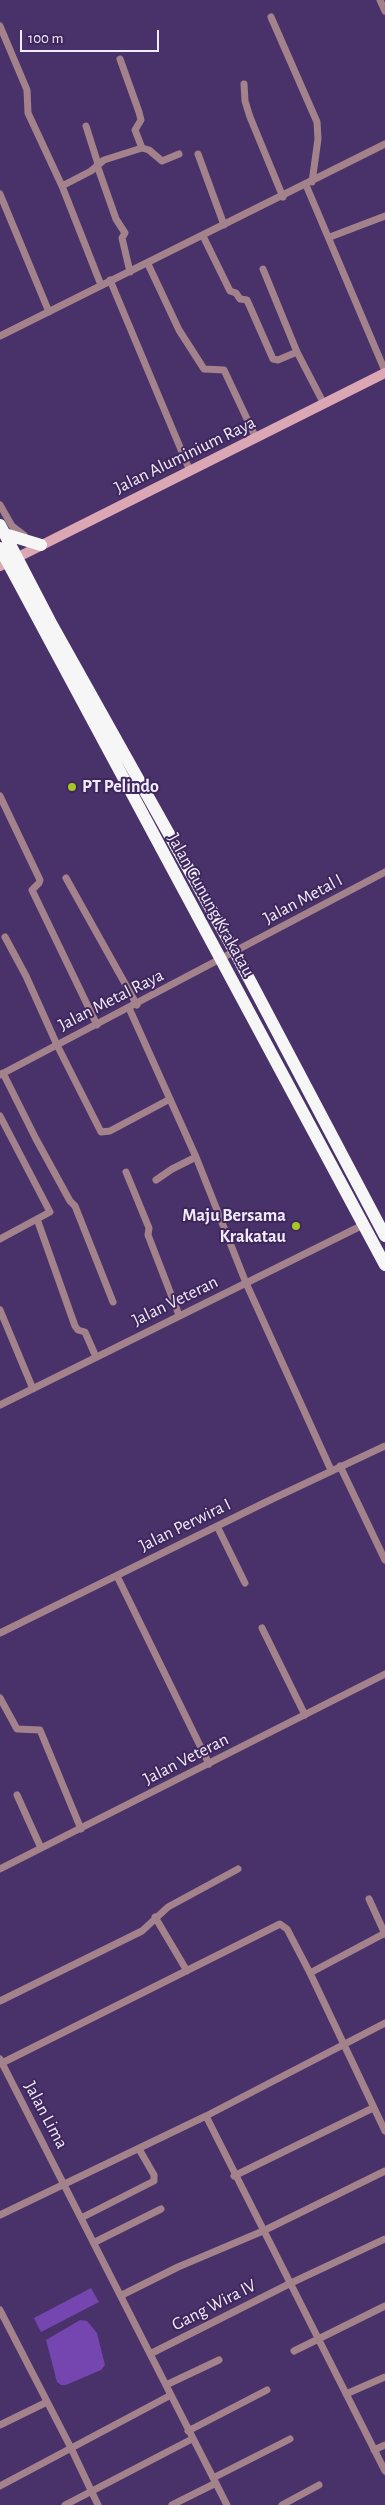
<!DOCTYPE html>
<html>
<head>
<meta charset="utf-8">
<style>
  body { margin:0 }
  #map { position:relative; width:385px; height:2505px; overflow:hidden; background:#493269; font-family:"Alegreya Sans",sans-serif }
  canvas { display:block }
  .scale { position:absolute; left:20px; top:30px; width:139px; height:22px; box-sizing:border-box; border:2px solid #f1ecfa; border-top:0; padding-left:6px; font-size:15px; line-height:18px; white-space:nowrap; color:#f1ecfa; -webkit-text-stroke:4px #3f275d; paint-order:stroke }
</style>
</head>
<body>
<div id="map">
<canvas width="385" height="2505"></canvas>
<div class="scale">100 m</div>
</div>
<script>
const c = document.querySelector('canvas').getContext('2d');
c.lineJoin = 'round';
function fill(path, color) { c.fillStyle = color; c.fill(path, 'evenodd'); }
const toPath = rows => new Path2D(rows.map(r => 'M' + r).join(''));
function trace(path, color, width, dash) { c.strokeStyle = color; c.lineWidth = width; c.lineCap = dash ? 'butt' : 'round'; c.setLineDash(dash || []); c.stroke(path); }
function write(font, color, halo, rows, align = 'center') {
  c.font = font + ' "Alegreya Sans",sans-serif'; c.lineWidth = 4; c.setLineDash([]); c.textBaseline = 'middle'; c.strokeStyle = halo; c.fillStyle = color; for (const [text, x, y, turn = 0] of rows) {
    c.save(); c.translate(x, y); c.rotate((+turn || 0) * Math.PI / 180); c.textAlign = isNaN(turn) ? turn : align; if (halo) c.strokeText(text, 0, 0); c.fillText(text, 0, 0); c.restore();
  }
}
fill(toPath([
  [91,2288,99,2302,41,2332,34,2318],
  [80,2320,87,2321,97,2333,105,2365,101,2370,66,2385,61,2385,57,2382,46,2340]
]), '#7545b0');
trace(toPath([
  [380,0,385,11],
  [271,17,317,122,318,139,312,182],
  [0,26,27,90,28,113,62,186,101,285],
  [120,59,139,112,141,120,135,130,142,148],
  [244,84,245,101,250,117,283,197],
  [86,126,98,164],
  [198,154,224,225],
  [97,165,116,219,125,233,122,238,130,272],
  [306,185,385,371],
  [62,186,91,171,104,160,142,148,149,150,162,161,179,154],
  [0,194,49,312],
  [203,236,230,291,236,293,240,299,247,300,273,359,278,360,297,352,324,404],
  [330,237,385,216],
  [148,264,179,330,204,369,224,370,256,438],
  [263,269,297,352],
  [110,280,190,471],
  [0,336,385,144],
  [0,505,12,526,24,535],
  [0,796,40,880,39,883,32,890,97,1025],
  [66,878,137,1005],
  [5,937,26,976,57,1045,101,1132,110,1131,170,1099],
  [129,1008,196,1157,246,1283,331,1470],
  [3,1073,36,1139,70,1201,75,1206,113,1302],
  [0,1075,385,872],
  [0,1116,50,1212,0,1239],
  [126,1172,149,1228,148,1235,179,1315],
  [156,1180,172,1169,196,1157],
  [37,1219,75,1326,78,1330,85,1332,96,1357],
  [0,1310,33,1389],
  [0,1405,363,1225],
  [340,1466,385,1560],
  [217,1526,245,1583],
  [117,1576,209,1764],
  [262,1628,305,1715],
  [0,1633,268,1501,385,1446],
  [0,1698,17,1729,40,1730,81,1829],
  [17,1795,41,1848],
  [0,1869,385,1674],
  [369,1899,385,1934],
  [155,1917,187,1971],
  [310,1973,385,1933],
  [0,2001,142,1931,168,1907,238,1869],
  [0,2059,227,2505],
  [2,2063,280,1924,287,1929,310,1973,385,2131],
  [206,2116,385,2471],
  [234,2176,373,2108],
  [0,2215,206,2116,385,2023],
  [83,2217,154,2181,154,2175,139,2149],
  [95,2242,161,2209],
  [122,2295,178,2267,263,2231,385,2171],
  [0,2310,71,2448,98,2505],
  [294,2351,385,2306],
  [150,2354,291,2283,385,2239],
  [166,2385,219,2360],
  [346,2394,385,2377],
  [0,2425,47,2402],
  [188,2431,267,2390],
  [374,2450,385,2445],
  [213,2478,290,2439],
  [0,2486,171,2395],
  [65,2505,192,2439],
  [172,2505,216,2483],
  [282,2505,319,2485]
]), '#a4828b', 7);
trace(toPath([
  [0,566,385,373]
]), '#dba7b4', 10);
trace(toPath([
  [0,525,52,625,235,952,385,1236],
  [5,534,41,545],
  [0,548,385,1265]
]), '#f6f6f6', 12);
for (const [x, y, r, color] of [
  [72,787,5,"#a6c821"],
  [296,1226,5,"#a6c821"]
]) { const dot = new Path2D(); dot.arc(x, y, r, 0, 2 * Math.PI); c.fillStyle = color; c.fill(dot); trace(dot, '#3f275d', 2); }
write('18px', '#f1ecfa', '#3f275d', [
  ["Jalan Aluminium Raya",185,455,-26],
  ["Jalan Metal I",303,899,-28],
  ["Jalan Gunung Krakatau",211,905,61],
  ["Jalan Metal Raya",111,1000,-27],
  ["Jalan Veteran",175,1301,-26],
  ["Jalan Perwira I",185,1525,-26],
  ["Jalan Veteran",186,1759,-27],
  ["Jalan Lima",46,2115,62],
  ["Gang Wira IV",214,2305,-27]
]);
write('bold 18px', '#f1ecfa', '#3f275d', [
  ["PT Pelindo",82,787],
  ["Maju Bersama",286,1216,"right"],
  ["Krakatau",286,1237,"right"]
], 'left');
</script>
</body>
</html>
